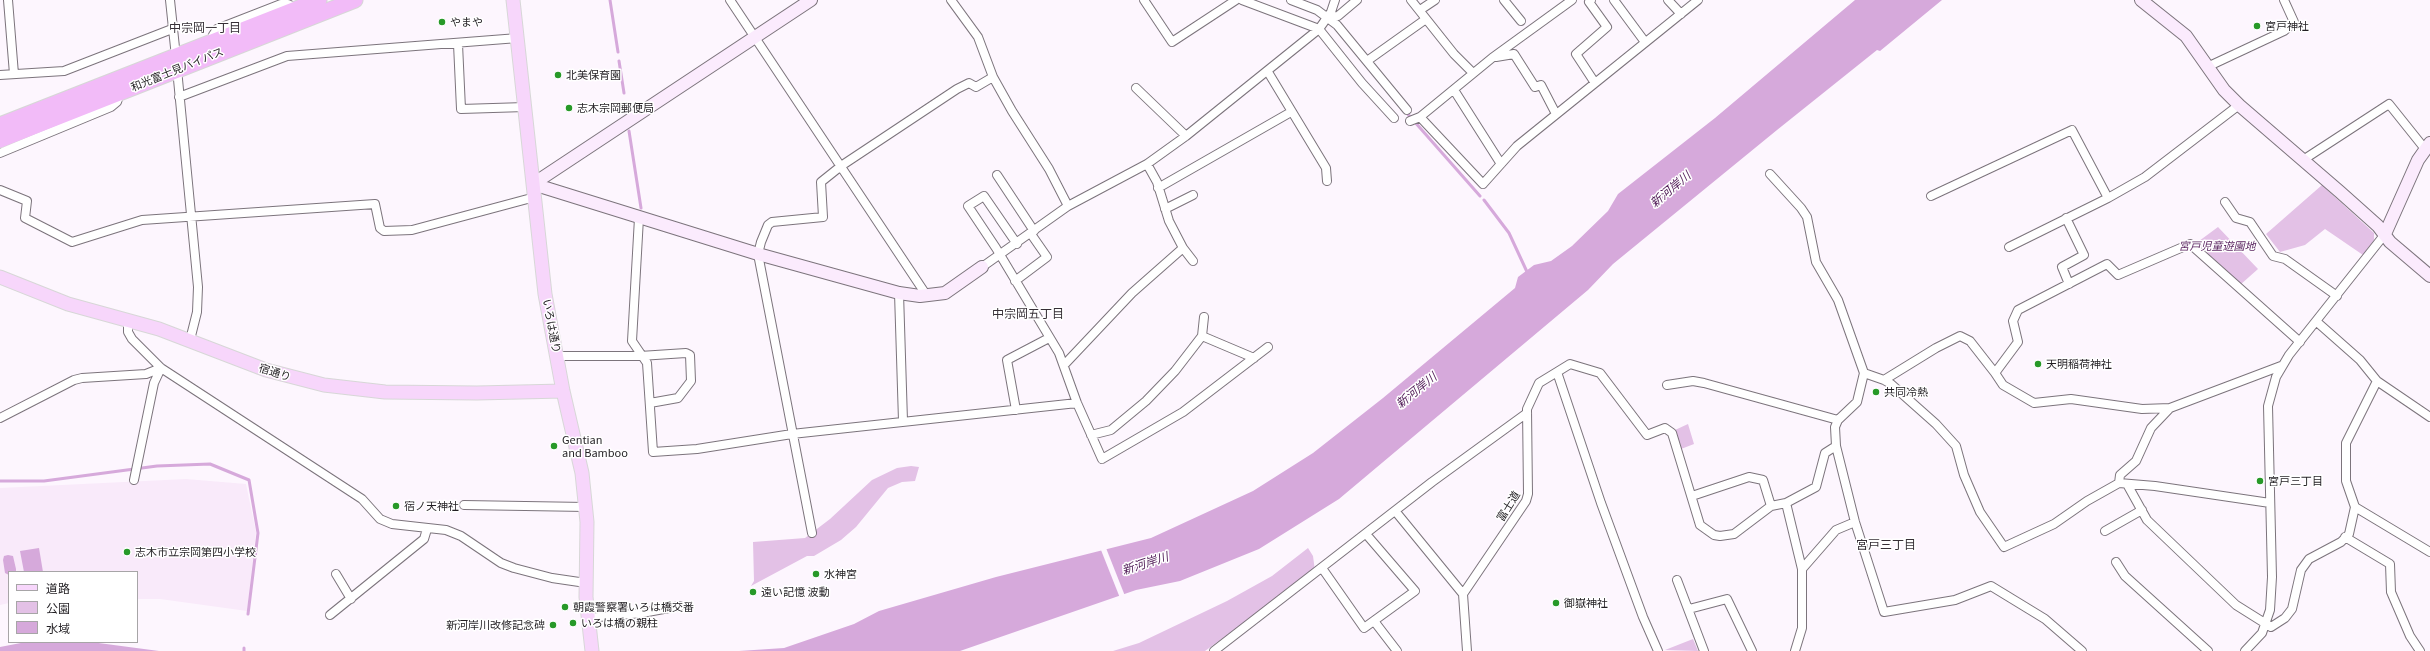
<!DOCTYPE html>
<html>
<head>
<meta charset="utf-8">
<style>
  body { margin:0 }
  #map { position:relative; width:2430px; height:651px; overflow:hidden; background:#fdf6fe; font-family:Georgia,"Noto Sans JP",serif }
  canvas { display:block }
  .legend { position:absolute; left:8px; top:571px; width:130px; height:72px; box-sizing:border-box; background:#fff; border:1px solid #a7a5a7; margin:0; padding:5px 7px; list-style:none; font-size:12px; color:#221f23 }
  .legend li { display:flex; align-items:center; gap:8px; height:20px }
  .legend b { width:20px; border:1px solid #a7a5a7 }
</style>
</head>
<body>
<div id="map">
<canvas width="2430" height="651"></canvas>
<ul class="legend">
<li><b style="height:5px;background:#f7d6fb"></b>道路</li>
<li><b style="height:11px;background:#e3c1e6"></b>公園</li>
<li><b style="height:11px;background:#d6a9db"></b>水域</li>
</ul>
</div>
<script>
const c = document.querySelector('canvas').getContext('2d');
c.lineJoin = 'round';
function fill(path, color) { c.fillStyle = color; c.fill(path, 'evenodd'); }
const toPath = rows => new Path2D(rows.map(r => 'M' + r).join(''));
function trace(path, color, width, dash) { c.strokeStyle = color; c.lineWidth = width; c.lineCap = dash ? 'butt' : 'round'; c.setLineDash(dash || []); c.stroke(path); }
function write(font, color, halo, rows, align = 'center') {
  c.font = font + ' Georgia,"Noto Sans JP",serif'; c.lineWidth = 3; c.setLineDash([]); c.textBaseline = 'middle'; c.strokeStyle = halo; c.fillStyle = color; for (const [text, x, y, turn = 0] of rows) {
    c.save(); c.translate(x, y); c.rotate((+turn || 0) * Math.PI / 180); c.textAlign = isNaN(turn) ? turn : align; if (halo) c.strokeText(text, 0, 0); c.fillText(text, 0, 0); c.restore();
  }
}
fill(toPath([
  [186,479,246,484,256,532,247,611,160,599,137,599,137,572,9,572,9,603,0,605,0,488]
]), '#f9eafa');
fill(toPath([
  [2322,185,2374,233,2374,240,2363,255,2325,229,2305,245,2280,252,2266,234],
  [2218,227,2258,269,2240,285,2195,244],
  [1688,424,1694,444,1681,449,1675,430],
  [911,466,919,467,915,481,902,482,888,488,856,527,841,540,814,556,807,556,751,586,754,581,753,542,805,538,830,519,872,480,897,468],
  [1308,548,1313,556,1315,571,1205,651,1113,651,1139,643,1227,601,1272,576],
  [1693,639,1698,651,1665,650]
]), '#e3c1e6');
fill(toPath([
  [1855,0,1942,0,1880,51,1877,50,1777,130,1613,264,1588,290,1339,499,1259,549,1180,581,1136,590,960,651,739,651,784,648,854,624,879,611,996,577,1151,538,1253,491,1313,453,1383,398,1515,288,1518,277,1534,265,1551,261,1572,246,1608,211,1618,194,1715,118],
  [39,548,43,572,24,572,20,551],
  [8,555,13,556,16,569,16,572,9,572,9,575,5,573,3,560,4,556],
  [26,642,91,642,159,651,0,651,0,647]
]), '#d6a9db');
fill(toPath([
  [1106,548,1125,596,1120,598,1101,550]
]), '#fdf6fe');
trace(toPath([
  [610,0,618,52],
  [619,61,624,93],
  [1406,112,1480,196],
  [629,131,641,208],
  [1484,200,1509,233,1528,274],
  [0,481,44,481,157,466,210,464,249,480,258,533,248,614],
  [244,651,244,648]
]), '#d6a9db', 3);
const street = toPath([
  [8,0,14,74],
  [170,0,176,57],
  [730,0,927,296],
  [951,0,978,37,993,77,1012,111,1049,169,1068,206],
  [1144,0,1172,42,1236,0],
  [1242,0,1319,29,1362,83,1394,118],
  [1291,0,1317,10,1337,25,1407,110],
  [1411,0,1454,54,1473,73],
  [1504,0,1521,21],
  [1591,0,1589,2,1607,27,1576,54,1595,83],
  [1614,0,1645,42],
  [1668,0,1681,14],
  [1420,10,1435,0],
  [1327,17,1338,16,1357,0],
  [211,42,213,35,217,29,281,4,288,4,297,9],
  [458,44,461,109,525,107],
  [1496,57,1514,54,1535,87,1541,85,1556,114],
  [1367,61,1426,19],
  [2207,67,2284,31,2294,22,2284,0],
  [177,69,198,287,197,312,190,340],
  [1268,72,1326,168,1327,181],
  [0,75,64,71,172,29],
  [1136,88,1186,136],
  [1454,90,1501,164],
  [179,97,287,56,518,38],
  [1420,117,1483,184,1517,146,1698,0],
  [1410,121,1420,117,1492,58,1572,0],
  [0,153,111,107,117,102,120,93],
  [2303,160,2389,104,2425,149],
  [1770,174,1801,208,1807,217,1816,262,1838,300,1864,373,1884,380],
  [997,175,1034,231],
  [1158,188,1291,112],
  [0,190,27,201,25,218,72,242,142,220,375,204,380,228,384,231,412,230,535,197],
  [1931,196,2072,130,2108,198,2145,177,2239,105],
  [2225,202,2236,218,2250,222,2273,256,2285,259,2337,296],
  [1165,209,1193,195],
  [639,218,632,341,647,363,653,452,697,449,792,434,1077,403],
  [2066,218,2084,255,2062,267,2069,284],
  [1017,244,984,196,968,206,996,248,1059,353,1077,403,1102,459,1183,412,1268,347],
  [2009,247,2108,198],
  [1183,248,1193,261],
  [982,267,1068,206,1147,164,1186,136,1319,29,1331,12,1335,0],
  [1015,281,1047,257,1031,234],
  [899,293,903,421],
  [128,320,128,332,132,339,161,368,362,499,380,519,392,524,446,530,461,536,501,563,514,568,552,578,586,583],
  [2317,322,2360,360,2377,381,2430,417],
  [1202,336,1254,358],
  [558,356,640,356,686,353,690,355,691,381,678,398,650,403],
  [1064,365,1132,293,1183,248,1169,221,1157,182,1147,164],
  [1995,373,2003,385,2034,403,2071,399,2142,409,2170,408],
  [1667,385,1693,381,1704,383,1838,420],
  [1016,410,1007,360,1049,338],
  [0,418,74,380,82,378,146,374,161,368],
  [1091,435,1111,430,1146,401,1175,371,1202,336,1204,317],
  [1836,446,1855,522,1884,612,1955,600,1991,586,2045,619,2082,651],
  [134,480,154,383,161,368],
  [2119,483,2120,475,2136,461,2151,428,2170,408,2281,366],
  [2127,484,2147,520,2236,605,2271,627,2285,618,2292,609,2301,570,2309,559,2341,542,2349,534,2355,507,2346,481,2346,443,2377,381],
  [1692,496,1749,477,1763,480,1771,506],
  [1786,503,1802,569],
  [2270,503,2155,486,2119,483,2087,501,2054,524,2004,547,1980,512,1964,475,1956,446,1936,424,1891,384,1884,380,1936,348,1960,336,1970,341,1995,373,2018,342,2013,321,2018,310,2107,264,2118,275,2190,244,2300,342],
  [464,505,586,507],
  [2355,507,2430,552],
  [1396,512,1463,594],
  [2105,531,2142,510],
  [812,533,758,254,761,242,768,225,772,222,823,217,821,182,841,166,957,89,969,83,976,87,993,77],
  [2345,537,2390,564,2391,592,2410,636,2420,651],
  [2116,562,2125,576,2208,651],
  [1322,568,1364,628,1415,591,1366,534],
  [336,574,351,599],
  [1677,580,1704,651],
  [1689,609,1727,599,1752,651],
  [330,615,424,539,427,529],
  [588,618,642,613,680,606],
  [1374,621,1397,651],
  [1214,651,1432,482,1527,413],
  [1467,651,1463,594,1526,501,1528,494,1527,409,1539,383,1557,372],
  [1658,651,1643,617,1601,503,1557,372,1570,364,1600,373,1647,435,1665,428,1672,433,1700,525,1714,535,1720,536,1734,534,1771,506,1786,503,1816,487,1825,453,1836,446,1835,427,1838,420,1857,402,1864,373],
  [1795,651,1802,628,1802,569,1836,530,1855,522],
  [2245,651,2262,633,2270,610,2272,577,2268,406,2276,377,2289,355,2385,234]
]);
const secondary = toPath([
  [2141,0,2186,36,2224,90,2239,105,2340,192,2378,226,2390,242,2430,276],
  [533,184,758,254,899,293,920,296,945,293,982,267],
  [533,184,811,0],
  [2385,234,2418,160,2430,143]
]);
const primary = toPath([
  [513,0,545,294,563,391,582,473,587,522,586,597,592,651],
  [0,277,68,304,159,329,266,370,324,385,385,392,477,393,563,391]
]);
const highway = toPath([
  [0,125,319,0],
  [0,140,355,0]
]);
trace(street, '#7c747c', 10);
trace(secondary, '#7c747c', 14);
trace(primary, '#d7d7d7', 15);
trace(highway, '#d7d7d7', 17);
trace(street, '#fff', 8);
trace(secondary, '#fbebfd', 12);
trace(primary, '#f7d6fb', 13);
trace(highway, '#f2bbf8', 15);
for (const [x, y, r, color] of [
  [442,22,4,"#279928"],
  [2257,26,4,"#279928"],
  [558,75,4,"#279928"],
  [569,108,4,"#279928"],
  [2038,364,4,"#279928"],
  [1876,392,4,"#279928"],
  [554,446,4,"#279928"],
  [2260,481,4,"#279928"],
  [396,506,4,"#279928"],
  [127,552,4,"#279928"],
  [816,574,4,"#279928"],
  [753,592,4,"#279928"],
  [1556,603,4,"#279928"],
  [565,607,4,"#279928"],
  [573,623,4,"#279928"],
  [553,625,4,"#279928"]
]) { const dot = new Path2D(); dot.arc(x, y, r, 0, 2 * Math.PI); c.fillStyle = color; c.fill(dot); trace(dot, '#fff', 1.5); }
write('11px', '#221f23', '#fff', [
  ["やまや",450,22],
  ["宮戸神社",2265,26],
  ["北美保育園",566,75],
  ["志木宗岡郵便局",577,108],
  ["天明稲荷神社",2046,364],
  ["共同冷熱",1884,392],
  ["Gentian",562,440],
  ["and Bamboo",562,453],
  ["宮戸三丁目",2268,481],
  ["宿ノ天神社",404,506],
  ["志木市立宗岡第四小学校",135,552],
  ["水神宮",824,574],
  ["遠い記憶 波動",761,592],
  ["御嶽神社",1564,603],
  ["朝霞警察署いろは橋交番",573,607],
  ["いろは橋の親柱",581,623],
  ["新河岸川改修記念碑",545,625,"right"]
], 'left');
write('11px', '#221f23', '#fff', [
  ["和光富士見バイパス",177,69,-22],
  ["いろは通り",552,326,79],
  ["宿通り",275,372,18],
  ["富士道",1508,506,-58]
]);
write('italic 11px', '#5c2662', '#fff', [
  ["宮戸児童遊園地",2217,246]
]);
write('12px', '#362f36', '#fff', [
  ["中宗岡一丁目",205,27],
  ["中宗岡五丁目",1028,313],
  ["宮戸三丁目",1886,544]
]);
write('italic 12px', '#501b57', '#fff', [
  ["新河岸川",1670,189,-40],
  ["新河岸川",1416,390,-39],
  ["新河岸川",1145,563,-18]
]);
</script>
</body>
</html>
